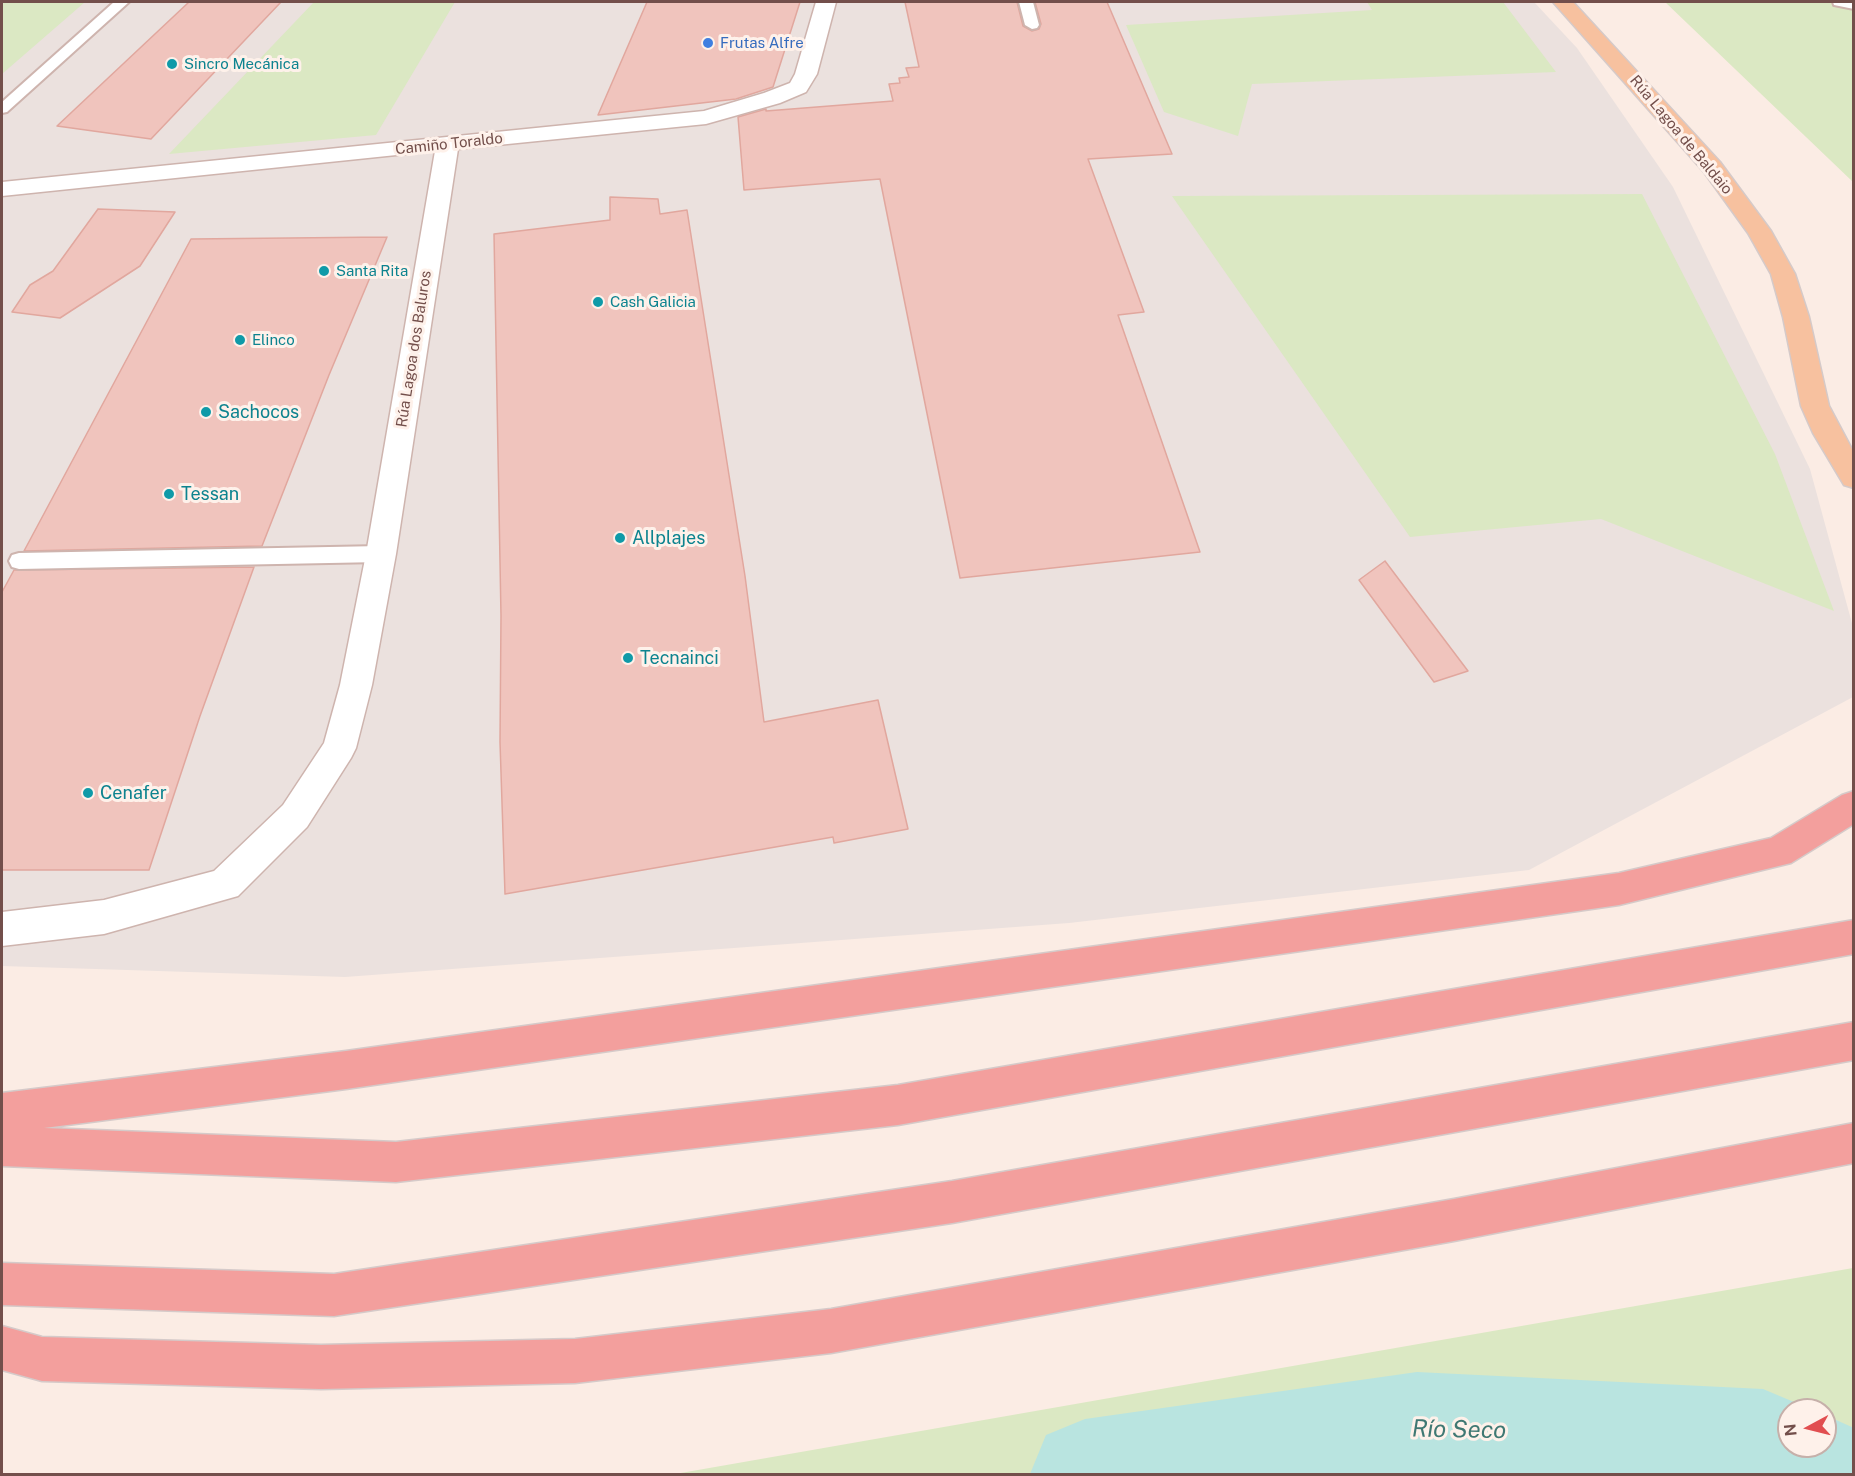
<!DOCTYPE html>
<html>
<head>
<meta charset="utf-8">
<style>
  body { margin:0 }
  #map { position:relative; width:1855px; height:1476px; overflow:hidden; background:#fbece4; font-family:"Public Sans",sans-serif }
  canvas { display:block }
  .frame { position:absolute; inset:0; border:3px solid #734f4b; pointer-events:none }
  .north { position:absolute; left:1777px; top:1398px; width:60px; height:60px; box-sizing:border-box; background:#fef1ea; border:2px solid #c6b0aa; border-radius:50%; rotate:263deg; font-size:16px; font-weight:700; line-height:24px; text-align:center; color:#734f4b }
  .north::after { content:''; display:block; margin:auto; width:21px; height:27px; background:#e14e50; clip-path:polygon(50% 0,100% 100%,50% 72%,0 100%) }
</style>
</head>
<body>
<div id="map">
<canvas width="1855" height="1476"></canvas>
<div class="frame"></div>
<div class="north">N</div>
</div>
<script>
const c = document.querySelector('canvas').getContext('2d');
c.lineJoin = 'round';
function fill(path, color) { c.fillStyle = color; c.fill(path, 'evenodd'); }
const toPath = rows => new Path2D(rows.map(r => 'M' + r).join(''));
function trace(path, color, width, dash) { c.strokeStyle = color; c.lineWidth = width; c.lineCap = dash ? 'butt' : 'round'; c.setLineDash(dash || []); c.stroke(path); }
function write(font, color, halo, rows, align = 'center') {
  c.font = font + ' "Public Sans",sans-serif'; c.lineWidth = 6; c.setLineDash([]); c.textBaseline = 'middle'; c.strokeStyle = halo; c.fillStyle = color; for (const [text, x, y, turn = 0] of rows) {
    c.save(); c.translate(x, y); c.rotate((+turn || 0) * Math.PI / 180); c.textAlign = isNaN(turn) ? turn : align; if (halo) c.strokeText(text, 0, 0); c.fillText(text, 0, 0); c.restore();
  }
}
fill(toPath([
  [2,2,1534,2,1577,48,1673,187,1810,469,1853,627,1853,697,1529,870,1069,923,345,977,2,966]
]), '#ebe1de');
fill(toPath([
  [2,2,85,2,2,74],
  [314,2,455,2,376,135,169,154],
  [1367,2,1503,2,1556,72,1252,84,1238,136,1164,112,1126,25,1372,10],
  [1665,2,1853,2,1853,182],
  [1642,194,1775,454,1834,611,1601,519,1410,537,1172,196],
  [1853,1268,1853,1474,675,1474],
  [1789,1410,1825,1410,1825,1446,1789,1446]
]), '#dbe8c3');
fill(toPath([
  [1417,1372,1763,1389,1813,1410,1789,1410,1789,1446,1825,1446,1825,1415,1854,1428,1854,1474,1030,1474,1046,1435,1085,1419,1417,1372]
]), '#b9e4e0');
const building = toPath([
  [189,2,281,2,151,139,57,126,189,2],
  [647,2,800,2,773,87,736,99,598,115,647,2],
  [905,2,1017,2,1023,26,1032,31,1039,29,1041,24,1035,2,1107,2,1172,154,1088,159,1144,312,1118,315,1200,552,960,578,880,179,744,190,738,117,766,109,766,111,893,101,889,84,900,83,899,78,909,77,906,68,919,67,905,2],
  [610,197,658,199,660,214,687,210,745,576,764,722,878,700,908,829,834,843,833,837,505,894,500,742,501,616,494,234,610,220,610,197],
  [98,209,175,212,140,266,60,318,12,312,30,285,53,271,98,209],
  [387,237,329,375,262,546,24,551,191,239,387,237],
  [1385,561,1468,671,1434,682,1359,580,1385,561],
  [254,567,200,716,149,870,2,870,2,592,14,570,254,567]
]);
fill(building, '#f0c4bd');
trace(building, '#e1a79e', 1.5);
const lane = toPath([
  [114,2,129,2,7,112,2,113,2,102,114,2],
  [1019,2,1033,2,1039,25,1037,28,1032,29,1025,25,1019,2],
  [1833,2,1854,2,1854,9,1834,5,1833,2],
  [381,546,388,549,391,554,388,559,381,562,19,569,12,567,9,561,12,555,19,553,381,546]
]);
const street = toPath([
  [816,2,836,2,817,74,806,92,780,103,706,124,458,149,396,554,372,685,356,748,351,758,307,827,238,896,104,934,2,946,2,912,104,900,214,871,283,805,324,743,340,685,366,554,435,151,2,196,2,182,704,111,764,93,790,83,795,74,816,2]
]);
const primary = toPath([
  [1553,2,1573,2,1720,162,1771,231,1795,274,1809,317,1829,406,1854,453,1854,488,1844,485,1813,433,1801,406,1783,317,1771,274,1748,233,1704,172,1553,2]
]);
const highway = toPath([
  [1854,791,1854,824,1791,863,1619,905,346,1089,44,1128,396,1142,898,1085,1854,920,1854,954,898,1125,396,1182,2,1166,2,1093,346,1051,1619,873,1771,838,1842,795,1854,791],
  [1854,1022,1854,1060,952,1223,334,1316,2,1305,2,1263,334,1274,952,1181,1854,1022],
  [1854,1123,1854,1163,1454,1241,831,1353,575,1383,321,1389,42,1381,2,1370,2,1326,42,1337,321,1345,575,1339,831,1309,1454,1199,1854,1123]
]);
trace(lane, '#ceb4ae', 4);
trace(street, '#ceb4ae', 3);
trace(primary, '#d5cac9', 3);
trace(highway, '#d5cac9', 3);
fill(lane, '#fff');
fill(street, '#fff');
fill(primary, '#f7c19f');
fill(highway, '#f39f9d');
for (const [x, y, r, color] of [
  [708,43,6,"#3f7fe0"],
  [172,64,6,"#0f9aa8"],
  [324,271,6,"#0f9aa8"],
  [598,302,6,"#0f9aa8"],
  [240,340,6,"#0f9aa8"],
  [206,412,6,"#0f9aa8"],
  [169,494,6,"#0f9aa8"],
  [620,538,6,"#0f9aa8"],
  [628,658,6,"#0f9aa8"],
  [88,793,6,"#0f9aa8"]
]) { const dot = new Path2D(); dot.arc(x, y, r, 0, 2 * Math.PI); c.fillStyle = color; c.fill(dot); trace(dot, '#fef1ea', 2); }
write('15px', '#366cbe', '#fef1ea', [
  ["Frutas Alfre",720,43]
], 'left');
write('15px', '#0d838f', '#fef1ea', [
  ["Sincro Mecánica",184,64],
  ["Santa Rita",336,271],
  ["Cash Galicia",610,302],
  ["Elinco",252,340]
], 'left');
write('15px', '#734f4b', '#fef1ea', [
  ["Rúa Lagoa de Baldaio",1681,135,50],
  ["Camiño Toraldo",449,144,-6],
  ["Rúa Lagoa dos Baluros",414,349,-81]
]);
write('18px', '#0d838f', '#fef1ea', [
  ["Sachocos",218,412],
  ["Tessan",181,494],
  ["Allplajes",632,538],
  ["Tecnainci",640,658],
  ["Cenafer",100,793]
], 'left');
write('italic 24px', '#3f7873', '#fef1ea', [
  ["Río Seco",1459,1430,1]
]);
</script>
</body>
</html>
